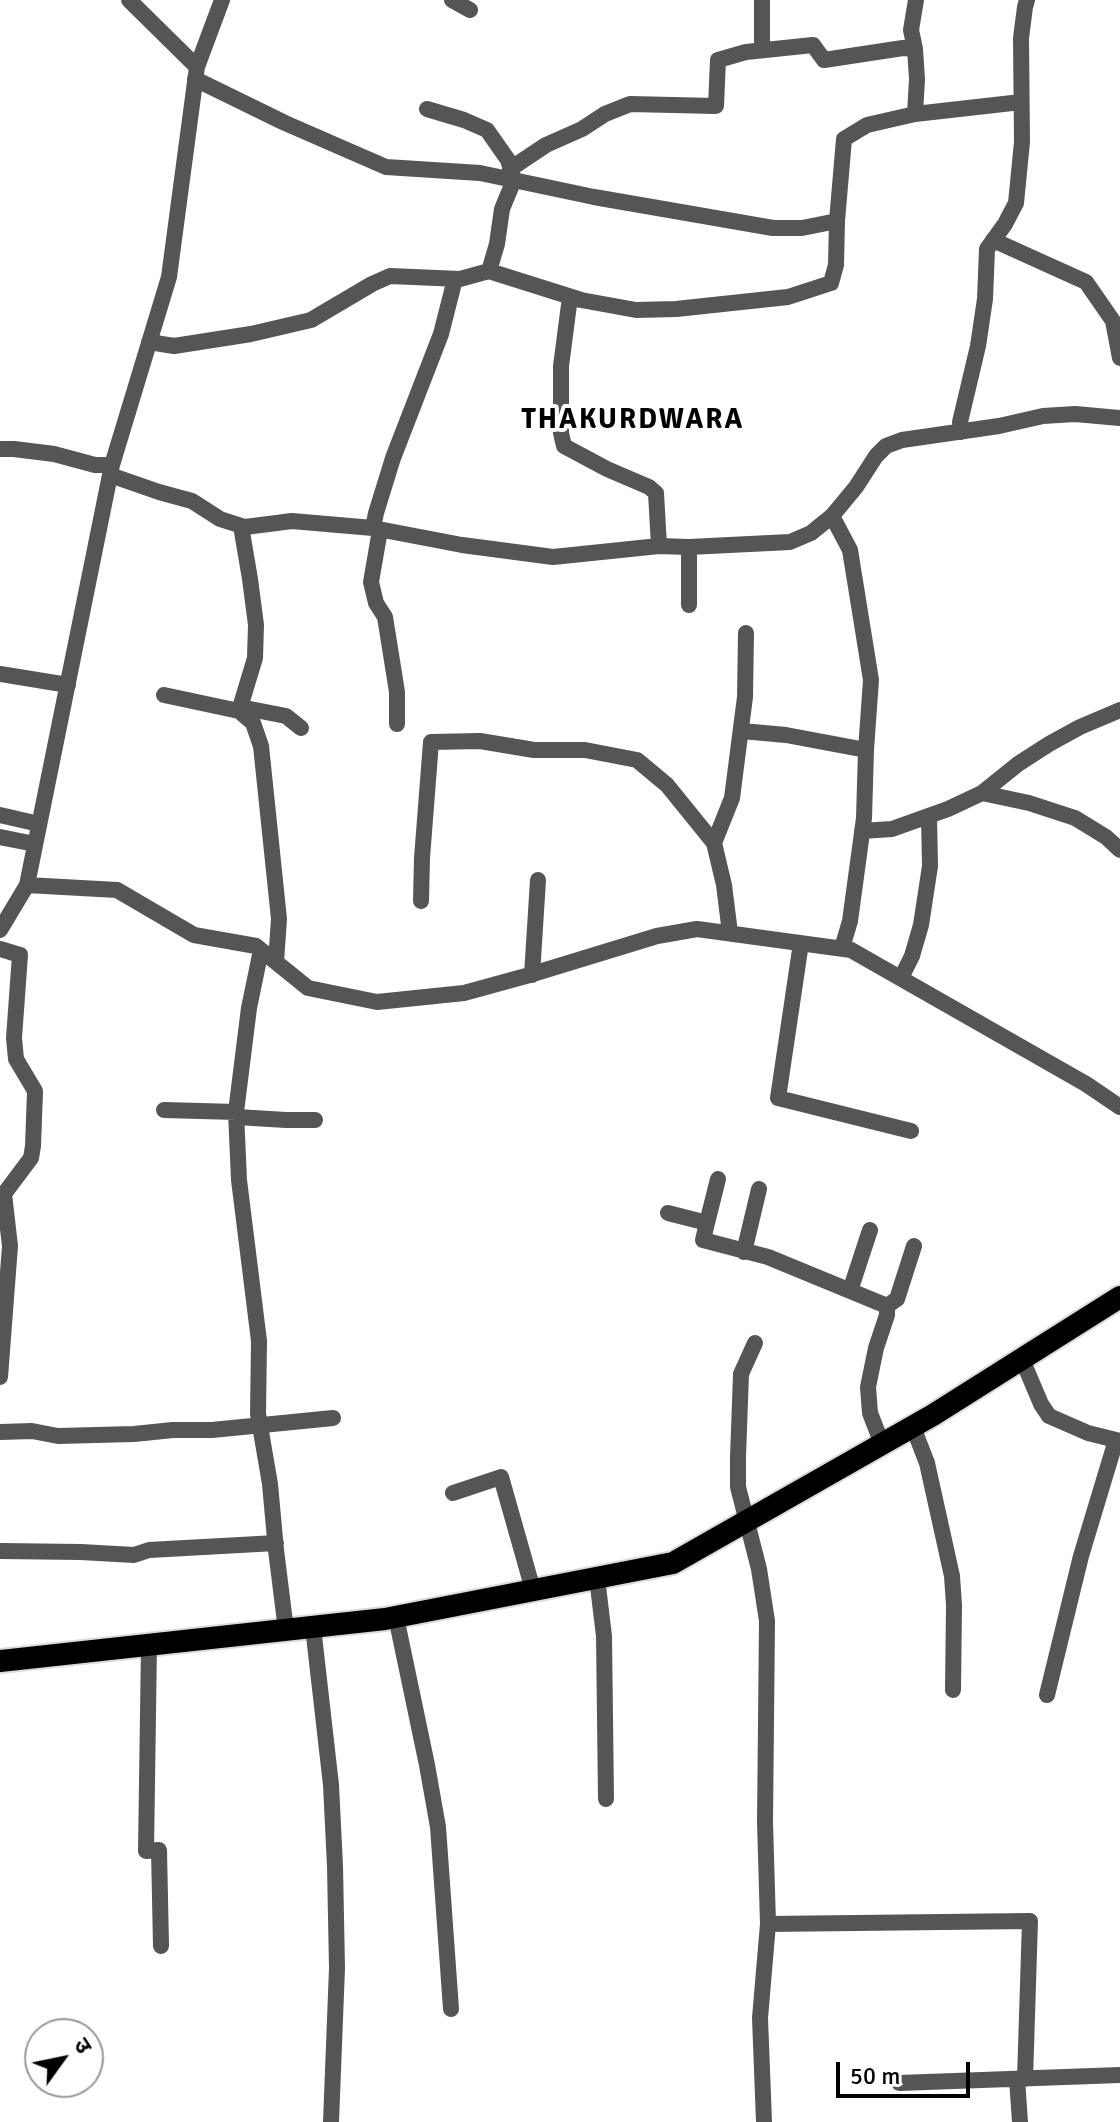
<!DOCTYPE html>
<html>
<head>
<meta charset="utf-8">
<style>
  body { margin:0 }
  #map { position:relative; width:1120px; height:2122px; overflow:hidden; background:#fff; font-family:Signika,"Noto Sans Devanagari",sans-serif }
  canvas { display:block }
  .north { position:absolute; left:24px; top:2018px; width:80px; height:80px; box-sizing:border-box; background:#fff; border:2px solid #999; border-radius:50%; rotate:57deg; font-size:22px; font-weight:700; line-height:32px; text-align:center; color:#000 }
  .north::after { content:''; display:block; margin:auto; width:28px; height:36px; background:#000; clip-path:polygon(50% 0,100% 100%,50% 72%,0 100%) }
  .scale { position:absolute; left:836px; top:2062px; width:134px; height:36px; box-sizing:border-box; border:4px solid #000; border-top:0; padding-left:10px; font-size:24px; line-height:28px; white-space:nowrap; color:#000; -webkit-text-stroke:6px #fff; paint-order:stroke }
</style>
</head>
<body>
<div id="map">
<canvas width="1120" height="2122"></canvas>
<div class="north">उ</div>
<div class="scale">50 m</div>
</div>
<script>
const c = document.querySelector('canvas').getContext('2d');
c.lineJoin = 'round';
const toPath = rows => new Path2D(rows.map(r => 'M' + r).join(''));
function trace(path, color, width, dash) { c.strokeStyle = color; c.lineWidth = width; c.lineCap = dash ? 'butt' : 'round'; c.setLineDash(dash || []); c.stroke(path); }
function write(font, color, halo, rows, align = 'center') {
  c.font = font + ' Signika,sans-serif'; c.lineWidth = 8; c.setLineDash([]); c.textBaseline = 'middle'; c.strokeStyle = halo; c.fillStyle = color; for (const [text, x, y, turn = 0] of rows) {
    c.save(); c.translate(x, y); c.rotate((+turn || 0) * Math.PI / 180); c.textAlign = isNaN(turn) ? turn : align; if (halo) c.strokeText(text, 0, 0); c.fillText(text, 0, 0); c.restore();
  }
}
const trunk = toPath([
  [0,1661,385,1619,673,1563,933,1415,1120,1297]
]);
trace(trunk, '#dbdbdb', 26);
trace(toPath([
  [129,0,197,67],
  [452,0,470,10],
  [762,50,762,0],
  [195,79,285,123,386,167,480,173,594,197,773,228,802,228,837,221,844,139,867,125,915,114,1021,102],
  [427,109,464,120,487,130,508,160,514,180,502,209,497,244,489,271],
  [915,114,917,79,915,49,911,30,916,0],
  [510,169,546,145,582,129,605,114,630,104,716,106,718,60,746,52,813,45,824,60,903,48,915,49],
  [993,240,1086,282,1113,321,1120,358],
  [570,297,561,366,561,433,564,446,607,469,649,487,656,493,659,546,689,547,689,605],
  [149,342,174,346,251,334,311,320,372,284,390,276,460,279,489,271,581,300,636,310,676,309,788,297,831,283,836,265,837,221],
  [961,432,960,422,978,346,985,299,987,249,1005,224,1016,203,1022,142,1021,38,1025,7,1027,0],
  [0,449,14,449,54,454,95,465,112,465],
  [110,475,159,492,192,501,220,519,245,527,292,521,373,528,376,513,393,458,441,334,455,279],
  [832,516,850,550,871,680,866,750,864,818,850,921,842,948],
  [373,528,462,545,553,557,659,546],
  [380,530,371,582,376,603,385,617,397,692,397,724],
  [689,547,790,542,811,533,832,516,856,487,876,456,886,446,902,440,999,426,1043,416,1075,414,1120,418],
  [0,674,68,685],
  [164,695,239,711,253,723,261,746,279,919,276,962],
  [240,707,286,716,301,728],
  [239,711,255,658,256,625,250,579,241,526],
  [742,731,786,735,866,750],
  [982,793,1029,803,1075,818,1106,837,1120,850],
  [0,815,39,824],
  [862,831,892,829,948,809,982,793,1018,764,1049,744,1080,727,1120,710],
  [0,837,35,844],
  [714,843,732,798,745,697,746,633],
  [27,885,117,890,194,935,256,946,308,988,377,1002,464,993,526,976,657,936,697,929,851,950,1086,1084,1120,1107],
  [421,901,422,858,431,742,480,741,534,750,585,750,637,760,667,785,714,843,724,885,730,933],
  [0,930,27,885,112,465,169,277,197,67,222,0],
  [801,943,778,1098,911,1131],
  [0,949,20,955,14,1038,16,1059,35,1091,33,1146,31,1158,4,1194,10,1246,0,1377],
  [261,950,249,1008,236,1112,239,1180,259,1341,258,1414,270,1484,276,1550,286,1630],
  [532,975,538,880],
  [901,978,912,956,921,925,930,866,929,817],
  [164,1110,236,1112],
  [237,1117,286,1120,315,1120],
  [668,1213,707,1223,703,1240,768,1257,887,1306,887,1315,876,1348,868,1387,870,1413,882,1444],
  [707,1223,718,1179],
  [744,1252,759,1189],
  [850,1291,870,1230],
  [887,1306,897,1299,914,1246],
  [755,1343,741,1374,738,1457,738,1487,759,1569,767,1621,765,1822,768,1924,760,2018,764,2122],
  [1022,1359,1041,1404,1049,1416,1088,1433,1120,1441],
  [913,1427,927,1463,952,1576,954,1605,953,1690],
  [0,1432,32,1431,58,1436,134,1434,173,1430,212,1430,333,1418],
  [453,1493,501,1477,533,1590],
  [0,1551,81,1552,134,1555,149,1550,276,1543],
  [597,1578,604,1636,606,1799],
  [396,1617,427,1765,438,1827,451,2009],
  [313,1627,331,1785,335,1866,337,1968,331,2122],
  [149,1645,146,1851,159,1850,161,1946],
  [1047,1695,1081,1556,1116,1440],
  [768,1924,1030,1921,1025,2079],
  [1017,2079,1020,2122],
  [899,2083,1120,2075]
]), '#555', 16);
trace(trunk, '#000', 22);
c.letterSpacing = '2px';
write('bold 28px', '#000', '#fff', [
  ["THAKURDWARA",633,421]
]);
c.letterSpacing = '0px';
</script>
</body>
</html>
